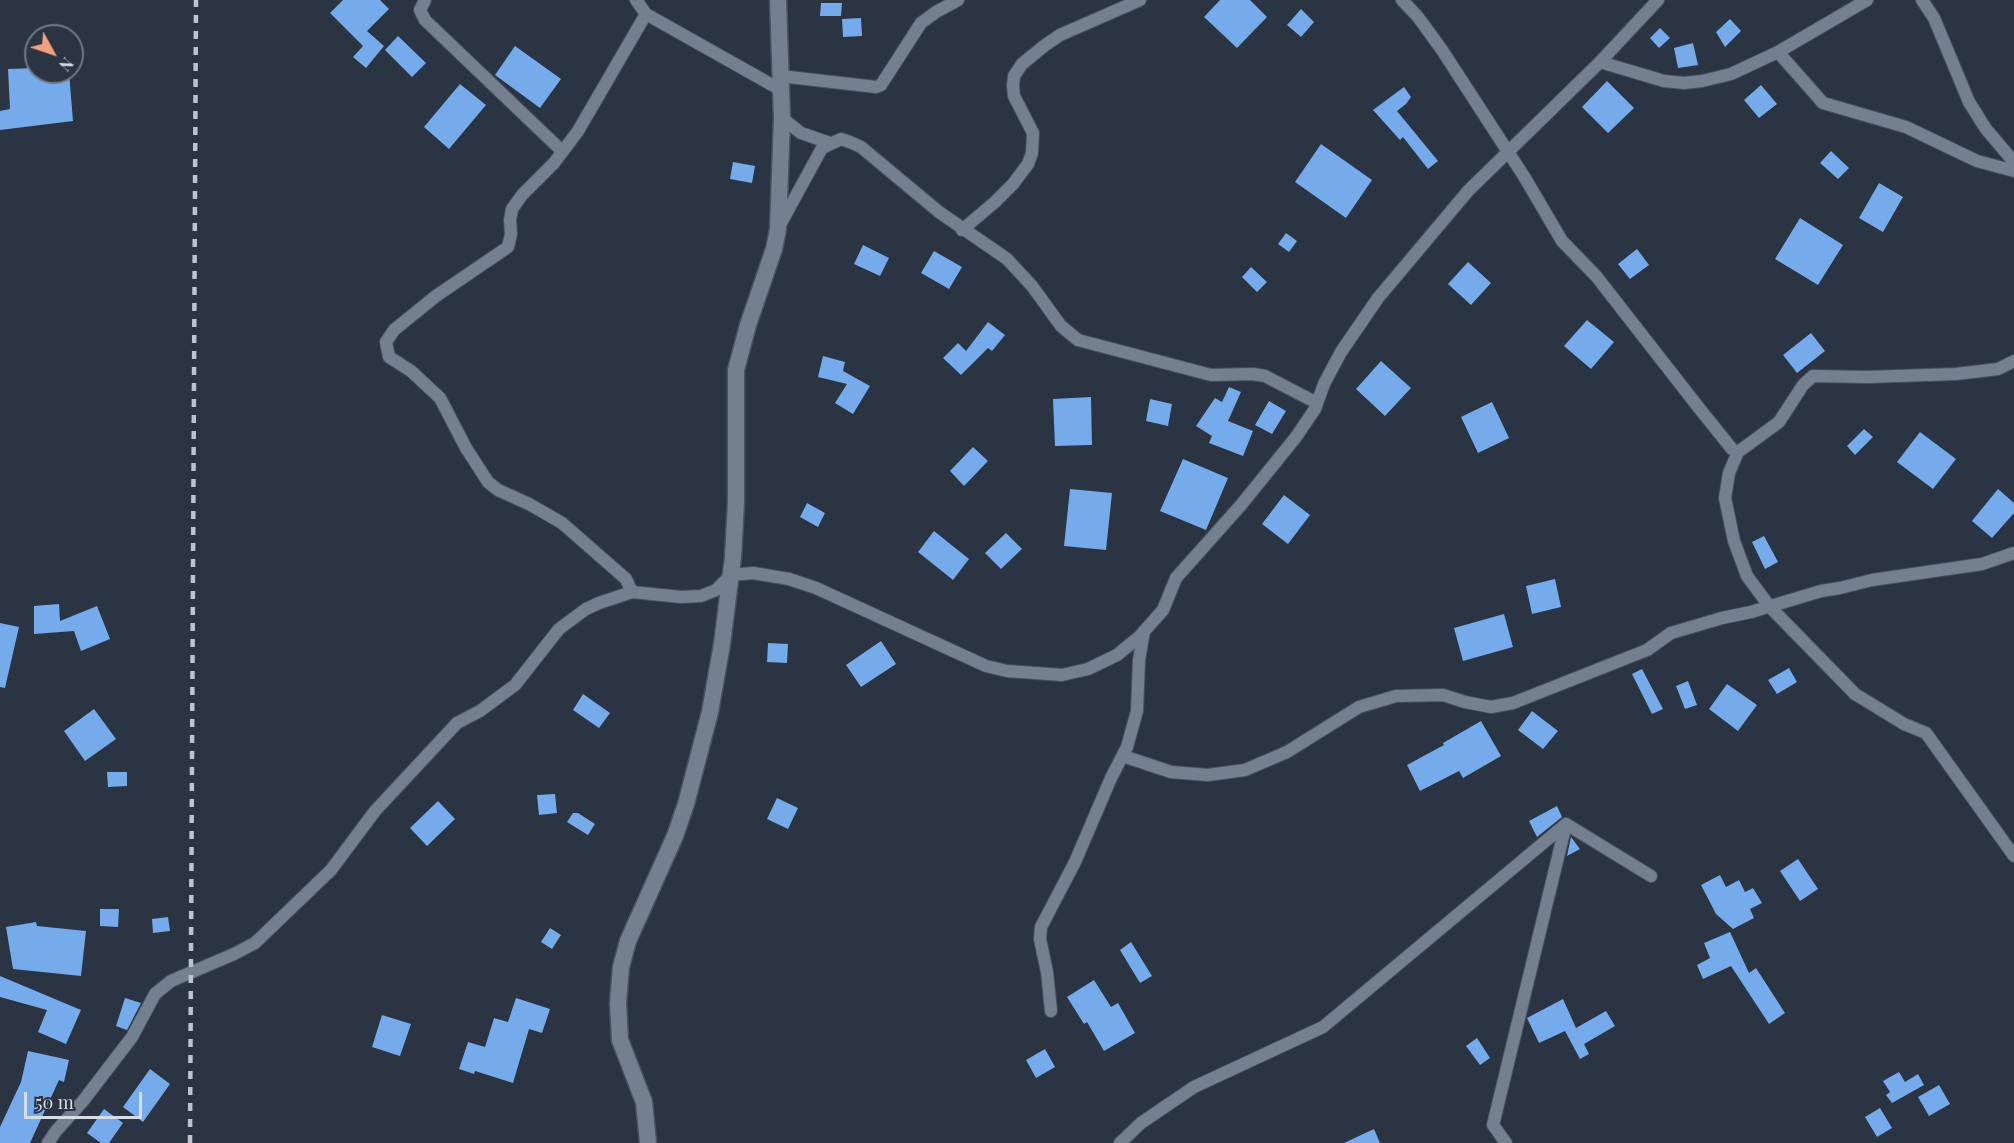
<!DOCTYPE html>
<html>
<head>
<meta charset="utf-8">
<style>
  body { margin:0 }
  #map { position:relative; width:2014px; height:1143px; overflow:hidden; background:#2a3442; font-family:"Playfair Display",serif }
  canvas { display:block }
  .north { position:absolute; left:24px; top:24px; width:60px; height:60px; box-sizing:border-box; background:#2a3442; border:2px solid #6f7883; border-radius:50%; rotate:130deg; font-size:16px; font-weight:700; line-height:24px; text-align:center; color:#d6dde5 }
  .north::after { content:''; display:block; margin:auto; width:21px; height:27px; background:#f2a17e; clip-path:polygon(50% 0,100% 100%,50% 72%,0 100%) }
  .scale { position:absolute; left:24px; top:1092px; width:118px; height:27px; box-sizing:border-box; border:3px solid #d6dde5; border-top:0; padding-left:8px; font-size:18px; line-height:21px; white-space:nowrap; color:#d6dde5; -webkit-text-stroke:4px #2a3442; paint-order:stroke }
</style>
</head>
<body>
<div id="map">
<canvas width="2014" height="1143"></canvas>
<div class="north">N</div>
<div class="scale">50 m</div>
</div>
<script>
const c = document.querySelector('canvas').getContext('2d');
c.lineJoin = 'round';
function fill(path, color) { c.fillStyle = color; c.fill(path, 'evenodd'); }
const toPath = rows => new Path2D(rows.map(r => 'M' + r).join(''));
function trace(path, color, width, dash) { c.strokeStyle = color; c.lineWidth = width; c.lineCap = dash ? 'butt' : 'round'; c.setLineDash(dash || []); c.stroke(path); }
fill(toPath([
  [343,0,380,0,389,9,367,31,384,46,366,68,353,57,363,46,330,13],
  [1220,0,1250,0,1267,17,1237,48,1204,17],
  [821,3,842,3,841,16,820,16],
  [1301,9,1314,22,1301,37,1287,25],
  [861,18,862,36,843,37,842,19],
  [1730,19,1741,31,1725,47,1716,32],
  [1660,28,1670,38,1659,48,1650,38],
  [398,36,426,63,412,77,385,50],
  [1693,43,1698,65,1678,68,1674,48],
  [515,46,561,79,540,108,495,75],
  [36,68,36,72,69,72,73,121,0,130,0,111,10,109,8,69],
  [1607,81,1634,108,1608,133,1582,107],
  [460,84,486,105,449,149,424,127],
  [1761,85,1777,104,1759,118,1744,100],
  [1404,87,1411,97,1406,104,1397,111,1438,161,1428,169,1403,137,1400,140,1373,110],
  [1321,144,1372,180,1346,218,1295,182],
  [1831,151,1849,168,1838,179,1820,163],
  [733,162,755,166,752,183,730,179],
  [1879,183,1903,197,1883,232,1859,218],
  [1800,218,1843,245,1818,285,1775,259],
  [1286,233,1297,241,1289,252,1278,244],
  [863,245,889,258,880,276,854,264],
  [1637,249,1649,265,1630,279,1618,264],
  [934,251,962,267,949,289,921,273],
  [1468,262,1491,283,1471,305,1448,284],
  [1251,267,1267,282,1257,292,1242,277],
  [1587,320,1614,342,1591,369,1564,346],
  [988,322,1005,335,992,351,988,348,961,375,943,358,958,343,966,351],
  [1811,333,1825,351,1797,373,1783,355],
  [823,356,845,362,843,371,870,386,853,414,835,403,847,384,818,377],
  [1381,361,1411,388,1385,416,1356,389],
  [1229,387,1241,392,1228,421,1253,431,1243,456,1209,443,1212,436,1196,426,1215,398,1222,402],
  [1091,397,1092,445,1055,446,1053,399],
  [1150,399,1172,404,1168,426,1146,421],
  [1269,401,1286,411,1272,434,1255,425],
  [1492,402,1509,438,1478,453,1461,417],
  [1864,429,1873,437,1855,455,1847,446],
  [1920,432,1956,459,1933,489,1897,462],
  [973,447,988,461,964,486,950,471],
  [1183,459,1228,478,1206,530,1160,511],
  [1070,489,1112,493,1106,550,1064,546],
  [1998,489,2014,503,2014,513,1992,538,1972,521],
  [1284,495,1310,515,1288,544,1262,524],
  [807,503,825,513,818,527,800,517],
  [934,531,969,559,953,580,918,552],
  [1006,533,1022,549,1001,569,985,553],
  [1764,536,1778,562,1765,569,1752,542],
  [1555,579,1561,607,1532,614,1526,586],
  [59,604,60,621,97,606,110,639,81,651,74,631,34,634,34,606],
  [1504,614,1513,647,1463,661,1454,628],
  [0,623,19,627,5,688,0,687],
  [881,641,896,664,861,687,846,665],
  [768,643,788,644,787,663,767,662],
  [1789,668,1797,682,1777,694,1768,680],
  [1642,669,1663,709,1652,714,1632,674],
  [1688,681,1697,705,1685,709,1676,686],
  [1727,684,1757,705,1738,731,1709,709],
  [583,694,610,713,599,728,573,710],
  [94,709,116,739,85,761,64,731],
  [1532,711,1558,731,1543,749,1518,730],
  [1481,721,1501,756,1463,778,1459,771,1420,791,1407,765,1444,745,1443,743],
  [107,772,127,772,127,786,108,787],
  [555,794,557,813,539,815,537,795],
  [777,798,798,808,788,829,767,819],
  [438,801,455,819,427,846,410,828],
  [1557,806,1562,817,1537,837,1529,821],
  [573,813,578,813,595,824,588,835,567,822],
  [1571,837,1580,849,1567,856],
  [1798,859,1818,889,1800,901,1780,871],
  [1720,875,1726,887,1739,880,1745,892,1753,888,1762,903,1750,909,1754,918,1733,929,1716,914,1701,885],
  [100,909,119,909,118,927,100,926],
  [168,917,170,931,153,933,152,919],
  [36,922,37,926,86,931,81,976,13,969,6,927],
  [550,928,561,935,552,949,541,942],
  [1730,932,1749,973,1756,968,1785,1013,1769,1024,1731,966,1703,979,1697,965,1710,958,1704,943],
  [1131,942,1152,976,1140,983,1120,950],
  [0,976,81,1010,66,1044,38,1032,47,1010,0,997],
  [1094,980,1111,1007,1118,1003,1135,1033,1104,1051,1087,1022,1084,1024,1067,997],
  [125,998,141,1003,127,1030,116,1026],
  [516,998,550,1009,542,1033,529,1029,513,1083,475,1071,474,1074,459,1069,468,1042,485,1047,494,1018,508,1022],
  [1563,999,1576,1028,1606,1011,1615,1026,1584,1044,1589,1054,1580,1059,1565,1031,1539,1043,1527,1018],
  [382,1015,411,1024,400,1056,372,1047],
  [1477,1038,1490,1058,1480,1065,1466,1046],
  [1045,1049,1055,1067,1036,1078,1026,1060],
  [28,1051,69,1060,64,1082,59,1080,30,1143,0,1143,0,1127,21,1082],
  [150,1069,170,1084,143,1122,123,1107],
  [1899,1072,1905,1082,1918,1074,1924,1085,1892,1103,1886,1095,1890,1092,1883,1081],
  [1939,1085,1950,1104,1929,1116,1918,1097],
  [1880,1108,1892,1128,1877,1137,1865,1117],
  [104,1109,123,1123,109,1143,101,1143,87,1133],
  [1374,1129,1380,1143,1344,1143]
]), '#75aaeb');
const minor = toPath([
  [425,0,420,10,425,20,562,151],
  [636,0,646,14,781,90],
  [1402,0,1418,17,1442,50,1525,178,1562,241,1596,276,1699,408,1732,449,1738,452,1729,473,1725,498,1734,541,1747,576,1770,607,1855,694,1904,724,1926,733,2014,856],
  [1922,0,1934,18,1969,102,1986,129,2014,162],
  [1778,52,1823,103,1906,127,1977,161,2014,171],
  [1600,62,1664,81,1684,83,1702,81,1731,74,1778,52,1867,0],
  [780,76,876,87,881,85,921,23,936,12,958,0],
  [782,118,801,133,830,143],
  [780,225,822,148,841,139,850,142,861,147,939,212,1007,259,1032,286,1061,326,1078,340,1211,375,1253,374,1265,376,1317,403],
  [962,230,995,202,1013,184,1028,164,1032,153,1033,133,1014,96,1013,86,1014,76,1022,64,1044,46,1060,35,1140,0],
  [1738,452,1779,422,1803,385,1813,376,1868,377,1956,374,1998,369,2014,361],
  [632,592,626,579,562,523,529,504,498,490,488,482,466,448,440,398,411,371,389,357,386,342,394,330,436,296,508,247,511,234,510,220,512,209,522,195,554,163,578,131,646,14],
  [1123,756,1171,772,1208,775,1245,770,1287,752,1359,707,1396,696,1443,695,1465,702,1491,707,1513,703,1647,650,1671,633,1722,618,1751,612,1821,591,1840,588,1872,580,1982,564,2014,553],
  [1051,1011,1047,972,1040,939,1041,927,1075,862,1111,778,1127,747,1137,711,1139,660,1144,631],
  [48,1143,56,1131,83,1101,132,1037,155,994,171,981,234,954,255,943,331,870,375,811,457,723,480,711,515,685,559,629,586,609,599,603,632,592,681,597,701,596,716,590,731,575,753,573,789,579,816,588,986,666,1007,671,1062,675,1088,669,1117,655,1139,637,1163,610,1176,578,1241,505,1296,437,1315,409,1324,384,1341,352,1378,298,1468,191,1600,62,1658,0],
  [1120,1143,1141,1123,1194,1087,1323,1027,1566,824,1651,876],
  [1506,1143,1493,1125,1566,824]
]);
const tertiary = toPath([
  [648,1143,644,1102,620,1040,618,1003,621,967,628,941,675,836,686,804,710,712,722,644,733,557,736,502,736,370,748,325,774,249,778,229,782,118,778,0]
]);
trace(minor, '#49525d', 14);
trace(tertiary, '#49525d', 19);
trace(minor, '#74808f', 12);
trace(tertiary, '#74808f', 16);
trace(toPath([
  [190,1143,196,0]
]), '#bcc3cc', 4.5, [8, 8]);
</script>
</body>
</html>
